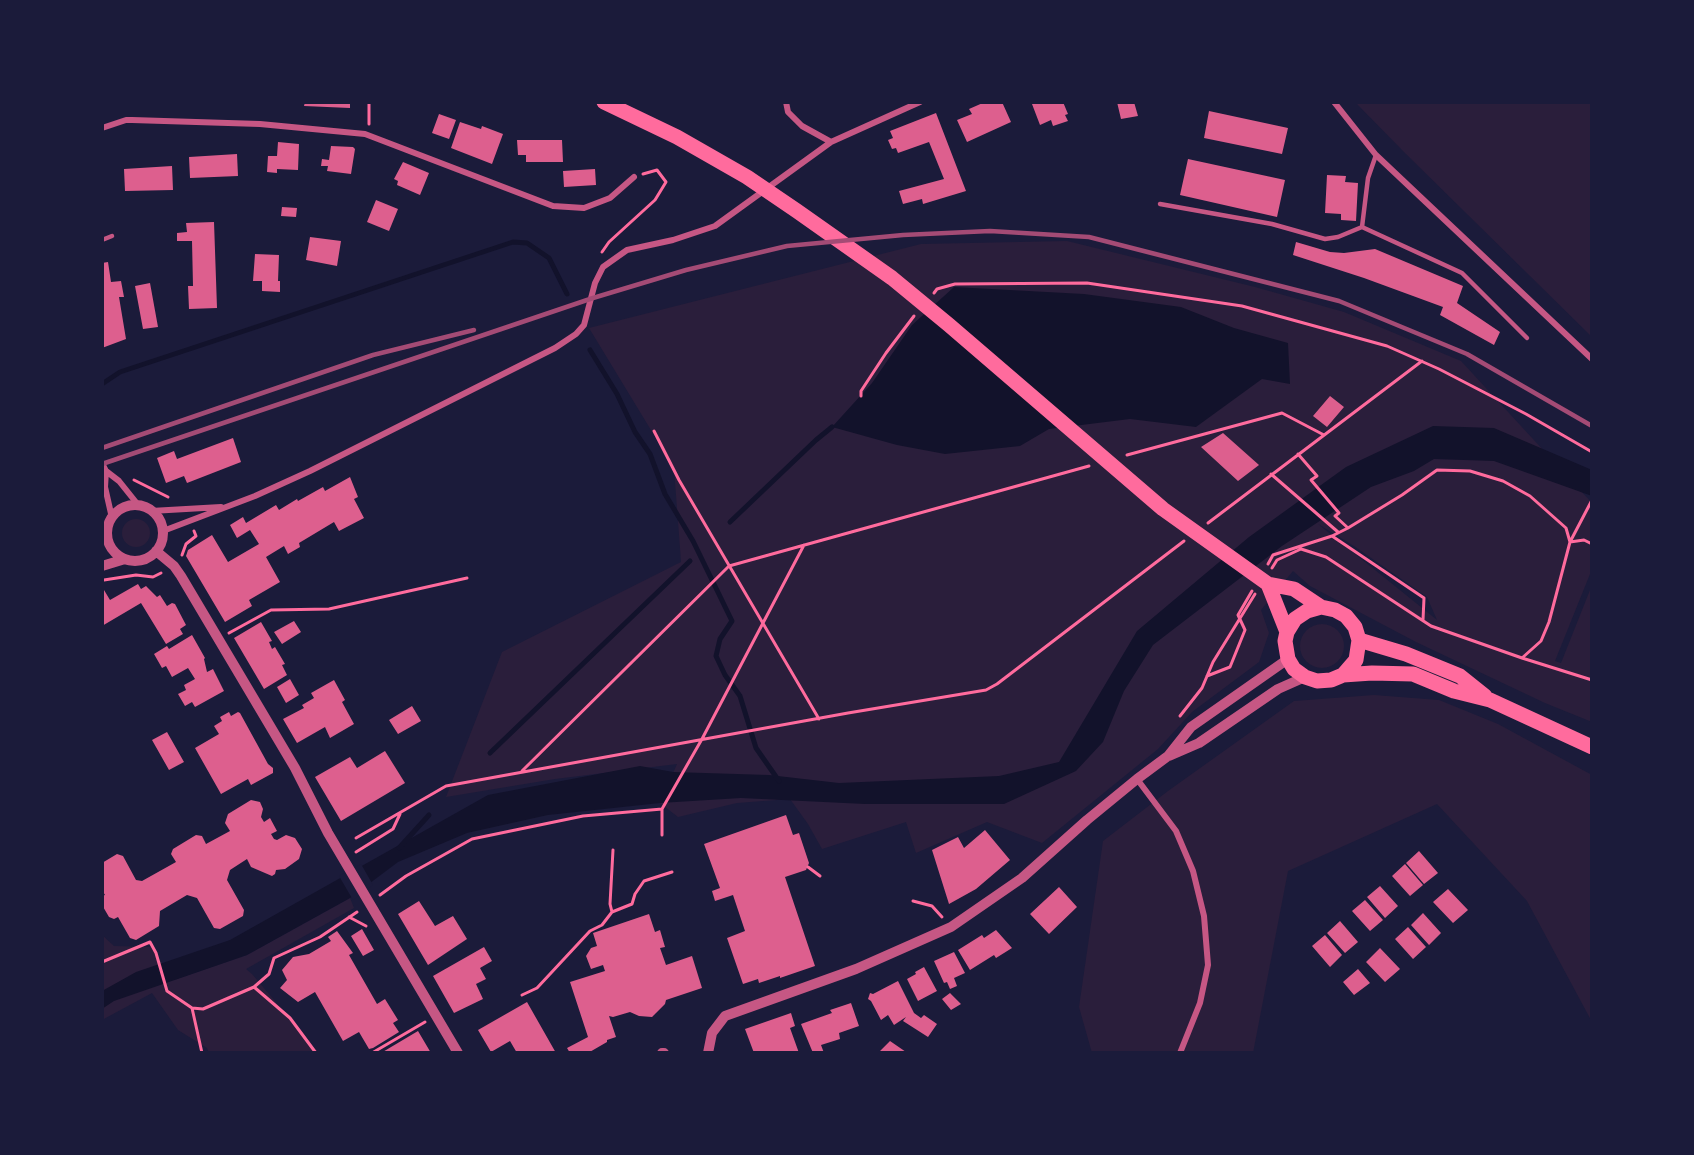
<!DOCTYPE html>
<html>
<head>
<meta charset="utf-8">
<style>
  body { margin:0 }
  #map { position:relative; width:1694px; height:1155px; overflow:hidden; background:#1b1b3a; font-family:"IBM Plex Sans",sans-serif }
  canvas { display:block }
  .frame { position:absolute; inset:0; border:104px solid #1b1b3a; pointer-events:none }
</style>
</head>
<body>
<div id="map">
<canvas width="1694" height="1155"></canvas>
<div class="frame"></div>
</div>
<script>
const c = document.querySelector('canvas').getContext('2d');
c.lineJoin = 'round';
function fill(path, color) { c.fillStyle = color; c.fill(path, 'evenodd'); }
const toPath = rows => new Path2D(rows.map(r => 'M' + r).join(''));
function trace(path, color, width, dash) { c.strokeStyle = color; c.lineWidth = width; c.lineCap = dash ? 'butt' : 'round'; c.setLineDash(dash || []); c.stroke(path); }
fill(toPath([
  [1355,102,1592,102,1592,337,1405,153],
  [1067,241,1255,287,1344,312,1461,361,1592,503,1592,569,1555,661,1561,663,1592,585,1592,722,1545,703,1416,642,1310,586,1293,571,1261,610,1269,633,1259,662,1192,712,1158,749,1042,843,987,822,916,853,906,822,822,849,808,824,790,799,737,803,678,817,660,803,677,764,555,779,446,797,502,652,681,562,674,468,589,328,921,244],
  [1318,524,1354,546,1427,597,1437,620],
  '122 533a14 14 0 1 1 28 0a14 14 0 1 1-28 0Z',
  '1300 646a22 22 0 1 1 44 0a22 22 0 1 1-44 0Z',
  [1374,695,1439,700,1498,724,1592,775,1592,1022,1527,901,1437,804,1288,871,1253,1053,1092,1053,1079,1007,1103,841,1168,791,1294,701],
  [350,898,354,908,246,969,252,974,319,1053,209,1053,207,1048,178,1030,152,993,102,1020,102,935,114,946,151,947,174,980,247,955]
]), '#2a1e3b');
fill(toPath([
  [954,287,1084,294,1181,307,1234,328,1288,343,1290,384,1262,379,1196,427,1130,419,1049,429,1020,446,945,454,897,445,832,427,872,383,912,325],
  [1433,426,1494,428,1592,470,1592,496,1494,461,1434,459,1414,471,1371,487,1282,546,1153,645,1124,691,1103,742,1076,771,1004,804,865,804,741,798,660,803,548,815,467,833,398,862,350,898,247,955,114,1001,102,1009,102,991,136,972,230,940,488,795,640,766,673,772,769,775,839,783,999,776,1059,762,1137,631,1249,537,1346,467]
]), '#12122b');
fill(toPath([
  [361,864,373,885,353,900,339,876]
]), '#1b1b3a');
trace(toPath([
  [590,350,617,394,635,432,650,454,665,494,693,541,732,621,720,639,716,656,725,675,740,696,756,748,779,781],
  [102,384,120,372,513,242,527,243,549,258,567,294],
  [730,522,816,440,832,427],
  [490,753,690,561],
  [399,848,429,815]
]), '#12122b', 5);
fill(toPath([
  [305,102,350,102,350,108,304,106],
  [985,102,1002,102,1011,122,967,142,957,120,972,114,969,109],
  [1038,102,1063,102,1068,114,1065,115,1068,121,1053,126,1051,120,1040,125,1032,104],
  [1117,102,1134,102,1138,116,1121,119],
  [1209,111,1288,128,1282,154,1204,138],
  [936,113,966,191,923,204,922,199,903,204,899,191,944,179,929,142,898,153,896,148,892,149,888,140,893,138,890,131],
  [439,114,456,120,449,139,432,133],
  [460,122,481,129,482,126,503,134,492,164,451,148],
  [517,140,562,140,563,162,526,162,526,155,518,155],
  [278,142,299,144,298,170,277,169,277,173,267,172,268,156,277,156],
  [331,146,353,147,355,149,351,174,327,171,328,166,321,166,322,159,329,160],
  [237,154,238,176,190,178,189,157],
  [1188,159,1285,180,1277,217,1180,195],
  [403,162,429,173,420,195,397,185,398,181,394,179],
  [172,166,173,190,125,191,124,169],
  [595,169,596,185,564,187,563,171],
  [1327,175,1346,176,1345,182,1358,183,1356,221,1341,220,1341,214,1325,213],
  [376,200,398,209,389,231,367,222],
  [282,207,297,208,296,217,281,216],
  [214,222,217,308,189,309,188,286,193,286,192,241,177,241,177,233,187,232,186,223],
  [310,237,341,241,337,266,306,260],
  [1296,242,1330,252,1344,253,1375,249,1463,286,1457,303,1500,332,1494,345,1440,315,1443,307,1364,278,1293,255],
  [255,254,279,255,278,281,280,281,280,292,262,291,262,281,253,281],
  [108,262,111,282,121,281,124,297,119,297,126,339,102,348,102,322,104,321,102,308,102,263],
  [150,283,158,327,143,329,135,286],
  [1330,396,1344,407,1327,427,1313,416],
  [1223,433,1259,465,1238,481,1201,447],
  [233,438,241,462,187,483,184,476,166,483,157,458,174,451,177,459],
  [350,477,358,497,354,499,364,518,339,531,334,522,299,543,300,547,288,554,284,546,266,557,280,582,249,600,252,606,225,622,186,556,188,550,212,535,228,562,259,544,250,530,237,538,230,525,243,517,246,523,276,505,279,510,297,499,298,501,323,487,325,491],
  [138,584,141,589,146,586,157,597,160,595,167,606,172,603,175,604,186,625,180,629,183,634,166,644,141,603,102,626,102,591,104,590,110,600],
  [294,621,301,632,282,644,274,632],
  [261,622,272,641,269,642,272,649,275,647,285,664,282,665,287,675,264,689,234,638],
  [192,635,205,658,204,659,207,672,213,669,224,691,195,707,192,702,185,706,178,694,186,690,184,685,195,679,188,668,172,677,166,666,162,668,154,654,167,646,169,649],
  [290,679,299,695,286,703,277,687],
  [334,680,345,700,342,702,354,724,330,738,325,727,297,743,283,719,304,708,302,705,314,698,311,693],
  [412,706,421,721,398,734,389,720],
  [229,712,231,716,238,712,240,713,268,764,273,768,273,773,251,785,248,779,221,794,195,748,219,734,214,726,222,721,220,717],
  [167,732,184,762,169,770,152,740],
  [385,751,405,783,341,821,315,777,350,757,357,768],
  [251,800,260,802,263,809,261,817,264,822,270,818,277,831,271,834,274,839,277,840,286,835,295,838,302,849,299,859,285,869,276,870,275,874,272,876,251,867,247,859,230,870,227,880,244,910,243,916,220,929,214,928,197,898,187,895,160,911,159,926,136,940,130,938,118,917,114,919,109,917,102,905,102,896,105,895,102,890,102,863,117,854,123,856,136,880,142,881,176,862,171,854,173,849,196,835,202,836,206,844,230,831,225,823,228,814],
  [786,815,793,835,799,833,809,863,806,870,785,877,815,966,780,978,780,976,759,983,758,979,743,984,727,938,745,931,733,895,715,901,712,891,720,888,704,844],
  [985,830,1010,860,976,889,949,904,932,850,958,837,964,848],
  [1419,851,1438,873,1424,884,1406,863],
  [1405,864,1423,885,1410,896,1392,876],
  [1380,886,1398,906,1385,918,1367,897],
  [1059,887,1077,907,1049,934,1030,914],
  [1448,889,1468,910,1453,923,1433,902],
  [1365,900,1383,920,1370,931,1352,911],
  [419,901,435,926,453,916,467,939,428,965,398,914],
  [1423,913,1441,933,1429,945,1411,925],
  [649,914,655,932,660,930,665,947,660,948,666,965,692,956,702,988,666,1000,665,1004,652,1017,639,1016,630,1012,613,1017,609,1016,616,1037,607,1040,607,1042,588,1053,570,1053,567,1048,588,1037,570,982,605,971,603,965,591,969,586,956,591,948,597,946,593,933],
  [1340,921,1358,942,1345,953,1327,933],
  [1408,927,1426,947,1413,959,1395,939],
  [362,929,374,950,363,956,351,936],
  [996,930,1012,948,996,958,994,955,970,970,958,950,982,935,984,938],
  [337,931,353,953,349,955,377,1004,385,999,398,1020,393,1023,399,1032,373,1048,369,1049,359,1032,343,1041,315,992,298,1002,280,988,287,980,282,970,293,957,309,954,331,941,328,937],
  [1325,935,1342,955,1330,967,1312,946],
  [484,947,492,961,480,968,486,979,476,984,483,999,454,1013,433,976],
  [1380,948,1400,969,1385,982,1366,962],
  [954,952,965,973,954,978,957,986,950,989,947,982,944,983,934,961],
  [924,967,937,991,918,1001,907,979,916,974,915,972],
  [1358,969,1370,983,1354,995,1343,982],
  [898,981,914,1013,921,1018,924,1015,937,1024,928,1037,903,1021,906,1017,894,1025,888,1015,881,1020,871,1001,868,999,870,993,873,994],
  [950,993,961,1004,951,1010,942,999],
  [527,1002,556,1053,517,1053,510,1041,491,1052,478,1030],
  [851,1003,859,1026,839,1033,840,1039,821,1045,824,1053,813,1053,801,1024,832,1013,830,1010],
  [791,1013,795,1026,790,1028,799,1053,754,1053,745,1029],
  [418,1031,431,1053,381,1053],
  [890,1041,906,1052,878,1053]
]), '#dd5f8e');
trace(toPath([
  [369,124,369,102],
  [602,252,609,242,655,200,666,182,657,170,643,174],
  [934,293,937,289,955,284,1087,283,1242,306,1387,346,1439,369,1526,414,1592,452],
  [861,396,861,391,886,353,914,316],
  [654,431,679,480,819,719],
  [1298,454,1317,476,1311,480,1339,513,1335,516,1348,528,1332,536,1424,598,1423,620],
  [1127,455,1282,413,1324,435],
  [1271,474,1338,532],
  [134,480,168,497],
  [1208,523,1422,361],
  [1348,528,1402,495,1437,470,1470,471,1503,481,1530,496,1566,528,1570,542,1584,540,1592,544],
  [182,555,186,544,196,536,194,531],
  [1268,564,1273,555,1332,536],
  [1272,568,1277,560,1301,549,1326,557,1431,626,1522,658,1592,680],
  [104,580,136,575,153,577,161,573],
  [229,633,271,610,329,609,467,578],
  [1522,658,1541,641,1549,622,1570,542,1592,500],
  [1207,676,1230,667,1245,630,1238,615,1252,591],
  [1180,716,1202,688,1213,662,1255,594],
  [522,771,729,566,1089,466],
  [662,835,662,809,702,739,804,545],
  [356,838,446,786,848,713,986,690,997,684,1184,541],
  [356,852,393,829,400,814],
  [808,867,820,876],
  [380,895,406,876,472,839,583,816,662,809],
  [913,901,932,906,942,917],
  [612,912,610,904,613,850],
  [349,917,366,926],
  [102,962,150,942,156,953,167,991,192,1008,203,1009,254,987,269,974,274,958,320,937,357,912],
  [254,987,290,1018,316,1053],
  [522,995,537,988,590,931,602,925,612,912,632,904,635,894,644,881,672,872],
  [192,1008,202,1053],
  [372,1053,425,1022]
]), '#ff6b9d', 3);
trace(toPath([
  [1376,155,1368,178,1362,227,1462,273,1527,338],
  [1160,204,1272,224,1325,239,1338,237,1362,227],
  [102,240,112,236]
]), '#c65784', 4.5);
trace(toPath([
  [786,102,788,112,802,126,831,142],
  [1334,102,1376,155,1592,359],
  [102,128,126,120,132,120,260,124,365,134,553,206,584,208,610,198,634,177],
  [102,463,106,471,119,481,139,506],
  [106,471,105,487,112,518],
  [151,511,221,507],
  [163,531,255,496,310,471,555,348,576,334,584,325,595,283,603,267,627,250,673,240,715,226,831,142,920,102],
  [1137,779,1176,831,1193,871,1204,916,1208,965,1200,1003,1180,1053]
]), '#c65784', 6);
trace(toPath([
  '107 533a28 28 0 1 1 56 0a28 28 0 1 1-56 0Z',
  [156,551,174,566,181,576,295,768,328,833,458,1053],
  [102,566,125,559],
  [1169,756,1199,743,1278,689,1305,677],
  [662,1053,664,1053],
  [708,1053,712,1033,725,1016,856,969,951,927,1022,878,1087,820,1137,779,1168,756,1191,727,1288,659]
]), '#c65784', 10);
trace(toPath([
  [604,102,677,137,747,177,797,211,892,278,949,325,1163,509,1268,584,1294,589,1321,607,1335,610,1346,616,1355,627,1359,640,1356,660,1343,675,1331,680,1317,681,1305,677,1294,669,1288,659,1285,641,1287,632,1295,619,1307,611,1321,607],
  [1268,584,1287,632],
  [1359,640,1406,654,1460,676,1485,696],
  [1343,675,1372,673,1413,674,1454,691,1490,700,1592,747]
]), '#ff6b9d', 15);
trace(toPath([
  [102,448,373,355,474,330],
  [102,464,593,298,686,270,787,246,903,235,990,231,1089,237,1339,301,1467,354,1592,426]
]), '#a44b75', 4.5);
</script>
</body>
</html>
